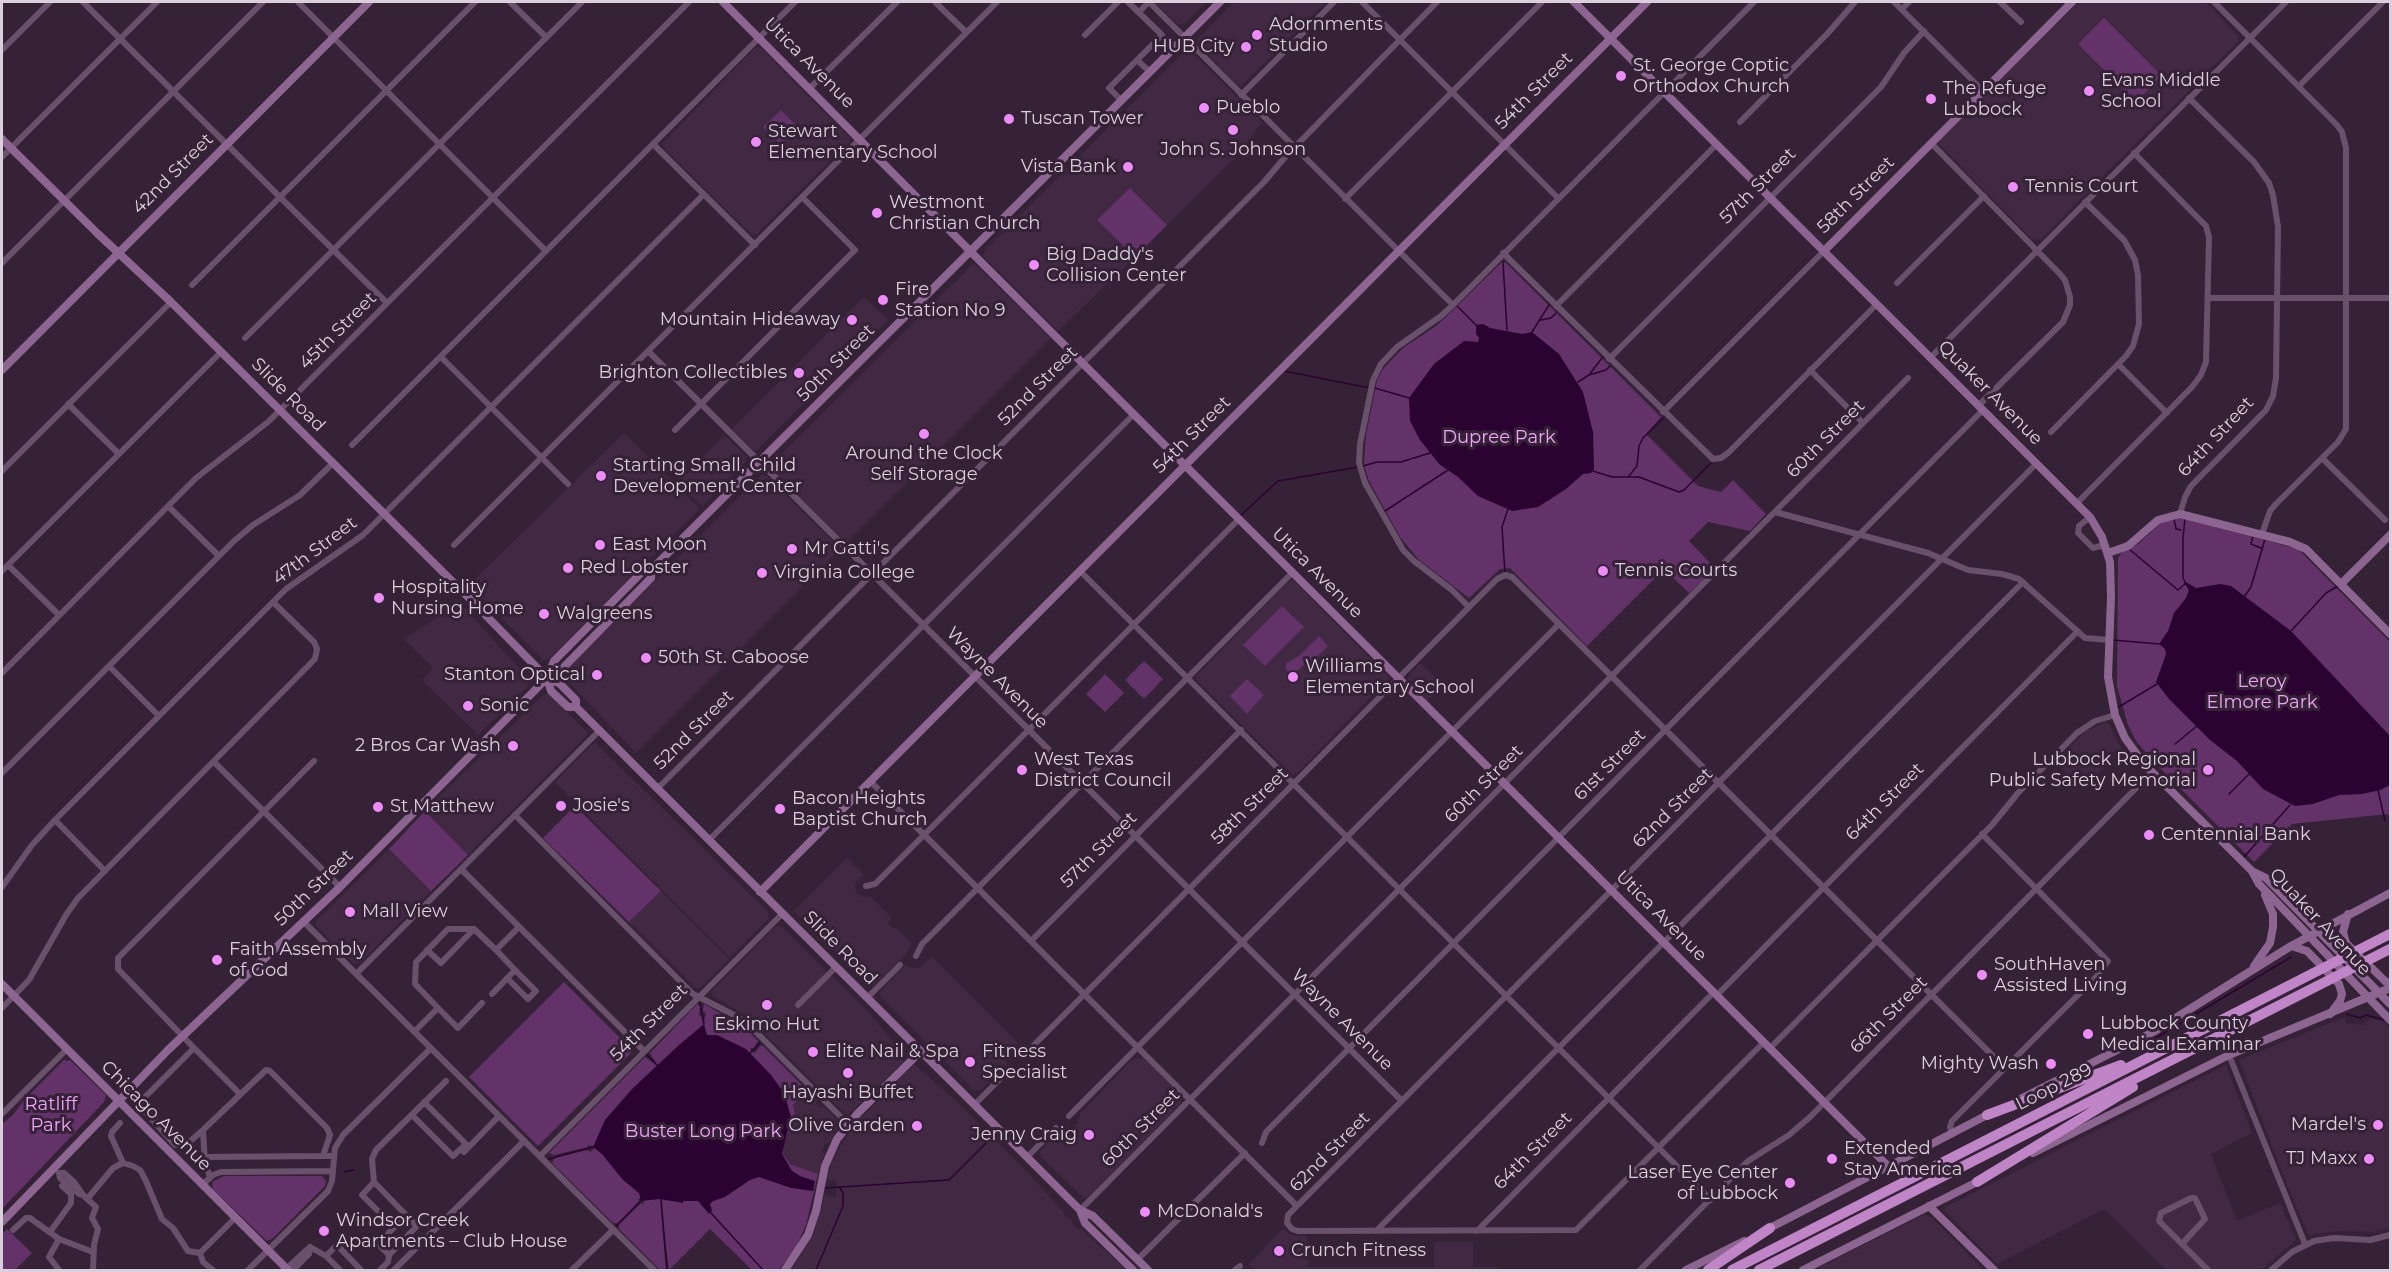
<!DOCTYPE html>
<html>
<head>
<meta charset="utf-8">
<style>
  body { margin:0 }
  #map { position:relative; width:2392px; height:1272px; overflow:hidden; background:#352237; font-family:Montserrat,sans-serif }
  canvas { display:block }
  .frame { position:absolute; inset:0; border:3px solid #dccfdd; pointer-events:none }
</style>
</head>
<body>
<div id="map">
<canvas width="2392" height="1272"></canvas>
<div class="frame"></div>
</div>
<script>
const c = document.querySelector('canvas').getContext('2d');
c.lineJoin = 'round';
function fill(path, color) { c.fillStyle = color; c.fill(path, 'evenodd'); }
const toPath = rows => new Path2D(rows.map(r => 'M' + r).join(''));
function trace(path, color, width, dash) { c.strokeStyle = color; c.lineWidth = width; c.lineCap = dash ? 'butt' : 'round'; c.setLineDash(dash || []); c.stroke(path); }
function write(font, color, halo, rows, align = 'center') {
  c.font = font + ' Montserrat,sans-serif'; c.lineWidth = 6; c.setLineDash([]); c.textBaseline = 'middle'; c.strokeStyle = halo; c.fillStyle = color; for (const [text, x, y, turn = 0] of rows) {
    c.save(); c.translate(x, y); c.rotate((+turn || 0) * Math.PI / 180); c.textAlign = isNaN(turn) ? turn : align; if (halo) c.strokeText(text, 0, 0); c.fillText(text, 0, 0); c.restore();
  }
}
fill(toPath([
  [1154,2,1206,2,1184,24,1179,25],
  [1234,2,1326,2,1241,86,1236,84,1196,41],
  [2079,2,2206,2,2239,37,2238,41,2041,239,2033,240,1939,144,1940,140],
  [760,47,850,138,849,142,757,234,752,235,664,148,662,144,755,48],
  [1186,50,1191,51,1262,122,1239,154,1167,225,1130,188,1098,220,1135,257,1058,331,983,256,984,251],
  [974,263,1051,338,846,543,772,470,771,464],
  [864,297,888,320,757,450,752,450,731,430],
  [624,433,700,509,549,659,543,660,469,585],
  [725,435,746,456,746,461,702,506,678,483],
  [761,475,767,476,840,549,636,753,567,680,565,671],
  [1293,580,1390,678,1296,774,1293,775,1197,681,1196,676,1288,582],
  [456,599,530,680,527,687,478,735,422,680,433,668,404,639,440,616],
  [1421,663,1442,685,1427,700,1408,680,1410,674],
  [544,694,550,695,587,732,587,735,468,855,425,811],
  [2104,722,2109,724,2122,750,2083,789,2055,762,2085,732],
  [596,743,769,913,768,919,730,958,555,782,593,744],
  [389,849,431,891,360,963,354,964,316,926,316,921],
  [847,858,864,875,855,883,856,893,863,897,871,897,891,917,888,924,893,928,896,928,912,944,904,956,873,986,868,984,794,911],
  [661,891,729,959,700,988,694,987,629,922],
  [775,926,782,927,869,1013,906,1056,904,1061,849,1114,845,1114,749,1018,712,995,713,989],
  [932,957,1018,1043,1006,1051,1005,1057,1007,1064,979,1091,974,1090,880,996,881,990,906,965,912,968,919,968],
  [2345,1017,2346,1023,2364,1025,2370,1018,2384,1022,2390,1029,2390,1227,2372,1232,2338,1231,2309,1235,2292,1197,2239,1060],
  [1143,1058,1181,1096,1182,1102,1088,1197,1084,1198,1041,1157,1040,1151,1064,1126,1071,1127,1076,1125,1079,1120,1080,1113,1133,1059],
  [914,1064,955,1100,1027,1172,1063,1211,1064,1215,1068,1219,1071,1219,1072,1223,1077,1229,1082,1230,1127,1270,791,1270,814,1234,825,1194,836,1198,837,1181,827,1179,832,1163,844,1139,854,1125],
  [2226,1065,2252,1133,2211,1154,2237,1221,2280,1203,2296,1240,2261,1270,2166,1270,2104,1209,1997,1264,1944,1210,1947,1206],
  [807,1090,816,1099,816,1104,821,1108,826,1108,840,1123,830,1142,825,1144,822,1150,824,1154,818,1174,790,1164,783,1154,784,1145,795,1113,793,1105],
  [1925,1214,1932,1218,1984,1270,1815,1270],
  [1283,1229,1290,1235,1307,1236,1308,1267,1434,1267,1434,1242,1473,1242,1473,1267,1497,1267,1500,1270,1254,1270,1253,1267,1248,1265]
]), '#412944');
fill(toPath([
  [2104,18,2162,76,2136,102,2078,44],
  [781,110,798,127,781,145,763,127],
  [1130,188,1167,225,1135,257,1097,220],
  [1502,262,1506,263,1661,417,1646,434,1698,486,1721,492,1733,480,1766,514,1750,531,1708,522,1689,541,1714,567,1710,573,1689,593,1664,569,1587,646,1510,568,1500,569,1469,598,1419,560,1400,537,1369,481,1364,465,1366,435,1377,380,1383,369,1403,348,1436,326,1451,312],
  [2180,518,2298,549,2390,642,2390,817,2388,814,2292,824,2254,862,2151,759,2136,741,2128,725,2117,686,2118,558,2121,553,2138,544,2161,523],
  [1282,606,1304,627,1265,666,1243,645],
  [1319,636,1328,646,1309,665,1306,663,1293,675,1286,670,1286,663,1299,656],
  [1144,661,1163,679,1144,699,1125,680],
  [1105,674,1124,693,1105,712,1086,694],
  [1247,679,1264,695,1247,714,1230,696],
  [575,806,661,891,629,922,543,838],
  [425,811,468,855,431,891,389,849],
  [564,982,633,1051,538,1146,469,1077],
  [697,1004,700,1006,699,1015,702,1017,703,1024,706,1014,703,1011,704,1004,744,1027,758,1041,754,1048,750,1048,751,1052,755,1053,760,1046,763,1046,807,1090,793,1105,795,1113,784,1145,783,1154,790,1164,818,1174,806,1225,797,1245,779,1270,765,1270,762,1268,762,1270,752,1270,710,1229,669,1270,660,1199,666,1270,660,1270,619,1229,619,1225,641,1203,643,1205,644,1201,641,1198,638,1199,639,1201,618,1223,613,1223,552,1163,555,1157,588,1150,590,1152,594,1149,593,1146,587,1145,588,1147,554,1155,549,1153,645,1057,658,1066,650,1053],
  [65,1059,66,1061,70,1060,106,1095,104,1102,2,1209,2,1124,13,1115,24,1100],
  [224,1176,322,1176,326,1181,325,1186,272,1239,267,1241,213,1189,212,1182],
  [7,1229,32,1253,15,1270,2,1270,2,1234]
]), '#623269');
fill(toPath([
  [1483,324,1490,328,1522,334,1532,332,1559,354,1583,392,1593,432,1594,469,1591,473,1583,474,1566,489,1538,507,1512,511,1478,496,1458,477,1439,464,1420,440,1410,421,1409,398,1434,364,1464,341,1478,342,1479,338,1476,334,1476,325],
  [2186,582,2196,588,2220,584,2231,586,2291,631,2390,736,2390,785,2380,790,2362,794,2339,795,2313,804,2295,806,2263,789,2237,761,2210,740,2169,699,2156,682,2166,654,2165,649,2159,644,2168,631,2174,613,2186,598,2189,590,2184,583],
  [704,1024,707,1035,717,1035,746,1049,771,1075,784,1093,791,1117,782,1154,792,1171,800,1176,815,1181,813,1191,791,1188,759,1177,750,1180,725,1197,713,1201,710,1204,712,1211,709,1214,698,1201,683,1201,683,1203,660,1199,641,1201,639,1193,623,1180,602,1154,593,1147,605,1120,632,1089,679,1045]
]), '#2a0330');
trace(toPath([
  [1503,262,1507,330],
  [1457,306,1476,325],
  [1541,320,1551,318,1556,313],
  [1532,332,1549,305],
  [1284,371,1370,388],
  [1589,375,1606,370,1610,366],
  [1578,382,1589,375,1602,358],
  [1375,388,1409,398],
  [1363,466,1377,462,1401,462,1430,453],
  [1593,471,1612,477,1639,477,1679,492,1684,490,1711,463],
  [1629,476,1637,466,1639,446,1643,438,1663,418],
  [1385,511,1448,470],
  [1241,515,1278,481,1358,467],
  [2174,519,2176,529,2181,530],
  [2253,536,2251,544,2261,548],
  [2129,549,2178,590,2185,584],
  [1505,574,1502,527,1508,509],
  [2185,582,2183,578,2183,538,2185,518],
  [2244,597,2251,587,2265,539],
  [2291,631,2326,593,2338,586],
  [2113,640,2159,644],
  [2117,708,2157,684],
  [2175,744,2197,726],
  [2378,790,2385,821],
  [2229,794,2249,774],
  [2244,857,2290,805],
  [700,1003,704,1024],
  [2347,1014,2360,1018,2366,1015,2384,1020],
  [2149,1042,2291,957],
  [750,1053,760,1043],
  [647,1055,658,1066],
  [549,1159,593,1147],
  [344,1172,354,1170],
  [825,1188,949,1180,992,1137],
  [661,1199,667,1270],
  [711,1213,763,1270],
  [616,1226,641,1201],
  [816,1270,843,1206,843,1193,840,1188]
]), '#2a0330', 1.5);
trace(toPath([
  [83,2,387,303],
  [298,2,546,251],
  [510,2,546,37],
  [935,2,966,32],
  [1362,2,1558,198],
  [1894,2,1983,91],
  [2000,2,2021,22],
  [2214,2,2337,125,2342,132,2346,148,2346,429,2338,442,2275,505,2270,511,2262,534],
  [1902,9,1909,2],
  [1139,12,1149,2,1453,305],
  [1085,35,1118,2],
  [2,50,50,2],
  [1138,61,1150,72],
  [2299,86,2383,2],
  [810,88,897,2],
  [1241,95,1334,2],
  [1121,100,1109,88,1162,35,1128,2],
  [1740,122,1828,33,1855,2],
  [1931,143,2060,274,2065,280,2070,297,2070,305,2063,322,1979,405],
  [653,144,755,245],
  [2,157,157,2],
  [1345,199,1542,2],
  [1503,253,1713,459,1721,458,1728,453,1877,304],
  [2,263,263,2],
  [1897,283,1984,196],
  [192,285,475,2],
  [2208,298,2390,298],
  [1556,306,1717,144],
  [245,338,582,2],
  [648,351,1402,1101],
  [441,357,568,484],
  [1931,357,2286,2],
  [1609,359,1881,87,1904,53,1924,31],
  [2118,364,2167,413],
  [1810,370,1863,423],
  [68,404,119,454],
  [1663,412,1824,251],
  [675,430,855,250,802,197],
  [2051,432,2126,356,2133,346,2139,324,2138,275,2135,260,2124,240,2085,202],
  [352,445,795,2],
  [2322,458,2385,520],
  [2,471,171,302],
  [2077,503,2192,387,2201,375,2206,362,2209,237,2206,226,2134,153],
  [168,506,219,556],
  [1775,512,1928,553,1968,570,2002,574,2019,579,2085,638,2109,640],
  [2180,514,2185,497,2191,486,2266,410,2273,396,2276,378,2278,227,2273,195,2269,183,2254,162,2189,98],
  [2090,517,2079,526,2078,533,2093,548,2105,545],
  [454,545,997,2],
  [8,565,59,615],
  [2,571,221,352],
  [1080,571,1711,1200],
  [1469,607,1452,590,1414,561,1403,550,1365,483,1359,463,1360,444,1373,380,1381,364,1397,347,1441,316,1453,305,1754,2],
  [109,666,159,716],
  [2,673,196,478,268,422,689,2],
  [214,762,340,887],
  [2,773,234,541,253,525,300,495,333,463],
  [871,782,1297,1206],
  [657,789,1264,182,1286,156,1437,2],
  [515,815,693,994,736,1016,750,1026,848,1124],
  [55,820,105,871],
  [709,840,1134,414],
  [461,869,644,1051],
  [866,886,875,884,1239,519],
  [2,887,32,845,55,820,286,589,363,535,704,194],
  [303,921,654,1270],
  [1031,941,1241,730],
  [427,950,441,963,474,929],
  [916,956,922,944,1293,572],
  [356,974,599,731],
  [507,978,528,999,536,991,515,970],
  [492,994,515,970,496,950],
  [1717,995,2077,632],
  [867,998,900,965],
  [798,1005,836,967],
  [2,1008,29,980,66,915,78,898,315,659,317,649,314,642,273,602],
  [438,1008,458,1028,482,1003],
  [414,1032,438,1008,415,984,416,962,448,929,474,929,496,950,519,927],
  [1764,1042,1576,1230,1298,1231,1292,1229,1287,1223,1288,1215,1292,1211,2037,463],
  [194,1048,118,969,118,958,314,761],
  [1770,1048,1992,825,2018,793,2077,733,2095,721,2115,715],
  [2229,1055,2305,1244],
  [1016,1056,1023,1056,1029,1050,1497,579,1505,575,1512,577,2005,1068],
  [974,1105,1007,1072],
  [2,1114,67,1049],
  [412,1115,453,1156,466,1144,424,1102],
  [1069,1116,1559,624],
  [120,1123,112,1132,111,1136,123,1163],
  [203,1130,186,1145,175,1145,140,1106,141,1101,194,1048,240,1094],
  [1953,1134,1950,1127,1952,1121,2097,976,2108,961,1982,834],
  [1262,1143,1266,1132,1983,410],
  [464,1152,499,1116],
  [540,1156,782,914],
  [205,1157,323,1156],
  [1027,1157,1056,1128],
  [59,1173,64,1173,74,1182,83,1195,79,1194,60,1178,59,1173],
  [210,1177,205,1163,203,1130,266,1070,270,1071,327,1128,330,1135,323,1156,333,1156],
  [374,1182,372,1159,376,1150,446,1081],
  [202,1185,213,1175,221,1172,332,1171],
  [83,1195,96,1207,92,1218,98,1229,94,1245,93,1270],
  [88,1198,113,1168,123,1163,133,1166,140,1170,145,1179,162,1219,173,1228,188,1251,200,1253,235,1218],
  [1080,1210,1908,378],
  [394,1227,362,1195,374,1182,406,1215],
  [13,1230,26,1218,30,1218,59,1239],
  [1376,1231,2023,582],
  [1477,1231,1714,992],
  [50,1232,71,1203,71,1194,62,1186],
  [2182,1244,2205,1219,2195,1198,2191,1198,2161,1213,2159,1221,2208,1270],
  [310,1247,326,1256,340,1270],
  [200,1253,203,1262,213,1270],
  [326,1256,337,1245,361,1270],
  [1137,1260,1245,1153],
  [286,1269,310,1247],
  [59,1270,49,1257,59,1239,93,1252],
  [248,1270,328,1191,332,1181,335,1148,343,1135,431,1048],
  [293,1270,309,1254,310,1247],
  [380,1270,388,1262,389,1255,417,1226,406,1215,378,1244,389,1255],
  [394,1270,524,1141],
  [572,1270,613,1230],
  [1235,1270,1240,1266],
  [1640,1270,1748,1161,1789,1135,1810,1117,2152,772],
  [2271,1270,2292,1252,2314,1241,2334,1238,2370,1240,2390,1235]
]), '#69516c', 6);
trace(toPath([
  [723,2,980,261,1889,1167],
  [1574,2,2090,517,2102,537,2110,562,2111,597,2108,677,2115,715,2125,738,2144,764,2252,871,2259,884,2390,1020],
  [2,139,97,233,171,302,465,594,547,678,551,691,568,707,576,707],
  [1824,251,2072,2],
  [2,370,369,2],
  [2108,553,2128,546,2158,520,2180,514,2290,542,2306,549,2390,634],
  [2341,584,2390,535],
  [547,678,559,683,576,700,576,707,709,840,1080,1210,1093,1216,1148,1270],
  [547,678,554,661,643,571,652,569],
  [2252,871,2266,878,2390,1004],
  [760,892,1647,2],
  [2348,914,2343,932,2346,943,2385,981,2390,984],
  [2291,946,2307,951,2339,984,2342,994,2340,1001,2330,1014],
  [2254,966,2270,943,2273,927,2273,914,2265,895],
  [2,984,288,1270],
  [2022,1098,2153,1032,2291,946,2390,893],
  [2033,1153,2229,1055,2390,988],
  [1929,1206,1994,1270],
  [1080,1210,1085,1223,1133,1270],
  [2,1222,168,1050,340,887,547,678,562,669,651,578,652,569,661,560,1220,2],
  [1766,1230,1991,1113],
  [785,1270,808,1235,816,1211,825,1166,837,1139,858,1113,920,1052],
  [1686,1270,1744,1241],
  [1803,1270,1981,1180]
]), '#8c6690', 8);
trace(toPath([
  [1987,1115,2121,1065],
  [1977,1182,2133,1087],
  [1708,1270,1770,1228],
  [1732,1270,2390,934],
  [1759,1270,2390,949]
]), '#c085c7', 10);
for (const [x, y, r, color] of [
  [1257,35,6,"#ed8cf9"],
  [1246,47,6,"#ed8cf9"],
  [1621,76,6,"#ed8cf9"],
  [2089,91,6,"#ed8cf9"],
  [1931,99,6,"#ed8cf9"],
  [1204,108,6,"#ed8cf9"],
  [1009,119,6,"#ed8cf9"],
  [1233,130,6,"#ed8cf9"],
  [756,142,6,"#ed8cf9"],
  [1128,167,6,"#ed8cf9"],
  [2013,187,6,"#ed8cf9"],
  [877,213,6,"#ed8cf9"],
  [1034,265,6,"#ed8cf9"],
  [883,300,6,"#ed8cf9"],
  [852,320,6,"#ed8cf9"],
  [799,373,6,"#ed8cf9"],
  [924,434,6,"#ed8cf9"],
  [601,476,6,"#ed8cf9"],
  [600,545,6,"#ed8cf9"],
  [792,549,6,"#ed8cf9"],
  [568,568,6,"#ed8cf9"],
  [1603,571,6,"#ed8cf9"],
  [762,573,6,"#ed8cf9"],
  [379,598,6,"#ed8cf9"],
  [544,614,6,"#ed8cf9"],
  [646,658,6,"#ed8cf9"],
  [597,675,6,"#ed8cf9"],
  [1293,677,6,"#ed8cf9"],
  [468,706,6,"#ed8cf9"],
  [513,746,6,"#ed8cf9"],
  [1022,770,6,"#ed8cf9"],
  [2208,770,6,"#ed8cf9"],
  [561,806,6,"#ed8cf9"],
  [378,807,6,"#ed8cf9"],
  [780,809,6,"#ed8cf9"],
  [2149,835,6,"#ed8cf9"],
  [350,912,6,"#ed8cf9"],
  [217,960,6,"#ed8cf9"],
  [1982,975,6,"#ed8cf9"],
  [767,1005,6,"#ed8cf9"],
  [2088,1034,6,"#ed8cf9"],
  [813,1052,6,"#ed8cf9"],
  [970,1062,6,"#ed8cf9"],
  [2051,1064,6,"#ed8cf9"],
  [848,1073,6,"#ed8cf9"],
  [2378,1125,6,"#ed8cf9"],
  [917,1126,6,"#ed8cf9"],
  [1089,1135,6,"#ed8cf9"],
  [1832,1159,6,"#ed8cf9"],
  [2369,1159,6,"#ed8cf9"],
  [1790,1183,6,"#ed8cf9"],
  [1145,1212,6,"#ed8cf9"],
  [324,1231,6,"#ed8cf9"],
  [1279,1251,6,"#ed8cf9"]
]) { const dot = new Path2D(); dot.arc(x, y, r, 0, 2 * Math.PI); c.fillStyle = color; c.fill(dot); trace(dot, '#352237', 2); }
write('18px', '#dccfdd', '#352237', [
  ["Adornments",1269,25],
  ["Studio",1269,46],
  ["HUB City",1234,47,"right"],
  ["St. George Coptic",1633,66],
  ["Orthodox Church",1633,87],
  ["Evans Middle",2101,81],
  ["School",2101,102],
  ["The Refuge",1943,89],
  ["Lubbock",1943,110],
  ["Pueblo",1216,108],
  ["Tuscan Tower",1021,119],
  ["Stewart",768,132],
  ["Elementary School",768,153],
  ["John S. Johnson",1233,150,"center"],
  ["Vista Bank",1116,167,"right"],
  ["Tennis Court",2025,187],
  ["Westmont",889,203],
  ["Christian Church",889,224],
  ["Big Daddy's",1046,255],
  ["Collision Center",1046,276],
  ["Fire",895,290],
  ["Station No 9",895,311],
  ["Mountain Hideaway",840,320,"right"],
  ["Brighton Collectibles",787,373,"right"],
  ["Around the Clock",924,454,"center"],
  ["Self Storage",924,475,"center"],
  ["Starting Small, Child",613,466],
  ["Development Center",613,487],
  ["East Moon",612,545],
  ["Mr Gatti's",804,549],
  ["Red Lobster",580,568],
  ["Tennis Courts",1615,571],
  ["Virginia College",774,573],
  ["Hospitality",391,588],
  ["Nursing Home",391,609],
  ["Walgreens",556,614],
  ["50th St. Caboose",658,658],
  ["Williams",1305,667],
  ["Elementary School",1305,688],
  ["Stanton Optical",585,675,"right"],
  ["Sonic",480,706],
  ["2 Bros Car Wash",501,746,"right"],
  ["West Texas",1034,760],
  ["District Council",1034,781],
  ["Lubbock Regional",2196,760,"right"],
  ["Public Safety Memorial",2196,781,"right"],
  ["Bacon Heights",792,799],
  ["Baptist Church",792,820],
  ["Josie's",573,806],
  ["St Matthew",390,807],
  ["Centennial Bank",2161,835],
  ["Mall View",362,912],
  ["Faith Assembly",229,950],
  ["of God",229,971],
  ["SouthHaven",1994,965],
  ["Assisted Living",1994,986],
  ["Lubbock County",2100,1024],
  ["Medical Examinar",2100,1045],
  ["Eskimo Hut",767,1025,"center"],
  ["Elite Nail & Spa",825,1052],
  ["Fitness",982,1052],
  ["Specialist",982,1073],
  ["Mighty Wash",2039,1064,"right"],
  ["Hayashi Buffet",848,1093,"center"],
  ["Mardel's",2366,1125,"right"],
  ["Olive Garden",905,1126,"right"],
  ["Jenny Craig",1077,1135,"right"],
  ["Extended",1844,1149],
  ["Stay America",1844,1170],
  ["TJ Maxx",2357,1159,"right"],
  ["Laser Eye Center",1778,1173,"right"],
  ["of Lubbock",1778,1194,"right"],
  ["McDonald's",1157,1212],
  ["Windsor Creek",336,1221],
  ["Apartments – Club House",336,1242],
  ["Crunch Fitness",1291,1251]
], 'left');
write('18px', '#dccfdd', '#352237', [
  ["Utica Avenue",809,63,45],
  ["54th Street",1534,91,-45],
  ["42nd Street",173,174,-45],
  ["57th Street",1758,186,-45],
  ["58th Street",1856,195,-45],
  ["45th Street",338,331,-45],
  ["50th Street",836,363,-45],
  ["52nd Street",1038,386,-45],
  ["Quaker Avenue",1990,393,45],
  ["Slide Road",288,395,45],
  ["54th Street",1192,435,-45],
  ["64th Street",2216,437,-47],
  ["60th Street",1826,439,-45],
  ["47th Street",315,551,-37],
  ["Utica Avenue",1317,573,45],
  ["Wayne Avenue",997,678,45],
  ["52nd Street",694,730,-45],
  ["61st Street",1610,765,-45],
  ["60th Street",1484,784,-45],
  ["64th Street",1885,802,-45],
  ["58th Street",1250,806,-45],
  ["62nd Street",1673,808,-45],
  ["57th Street",1099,850,-45],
  ["50th Street",314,888,-44],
  ["Utica Avenue",1661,916,45],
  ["Quaker Avenue",2320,922,47],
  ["Slide Road",840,948,45],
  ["66th Street",1889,1015,-45],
  ["Wayne Avenue",1342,1020,45],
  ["54th Street",649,1023,-45],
  ["Loop 289",2054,1087,-27],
  ["Chicago Avenue",156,1116,45],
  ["60th Street",1141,1128,-45],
  ["64th Street",1533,1151,-45],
  ["62nd Street",1330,1152,-45]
]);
write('18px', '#f2a4fb', '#352237', [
  ["Dupree Park",1499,438],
  ["Leroy",2262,682],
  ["Elmore Park",2262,703],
  ["Ratliff",51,1105],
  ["Park",51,1126],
  ["Buster Long Park",703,1132]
]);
</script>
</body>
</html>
